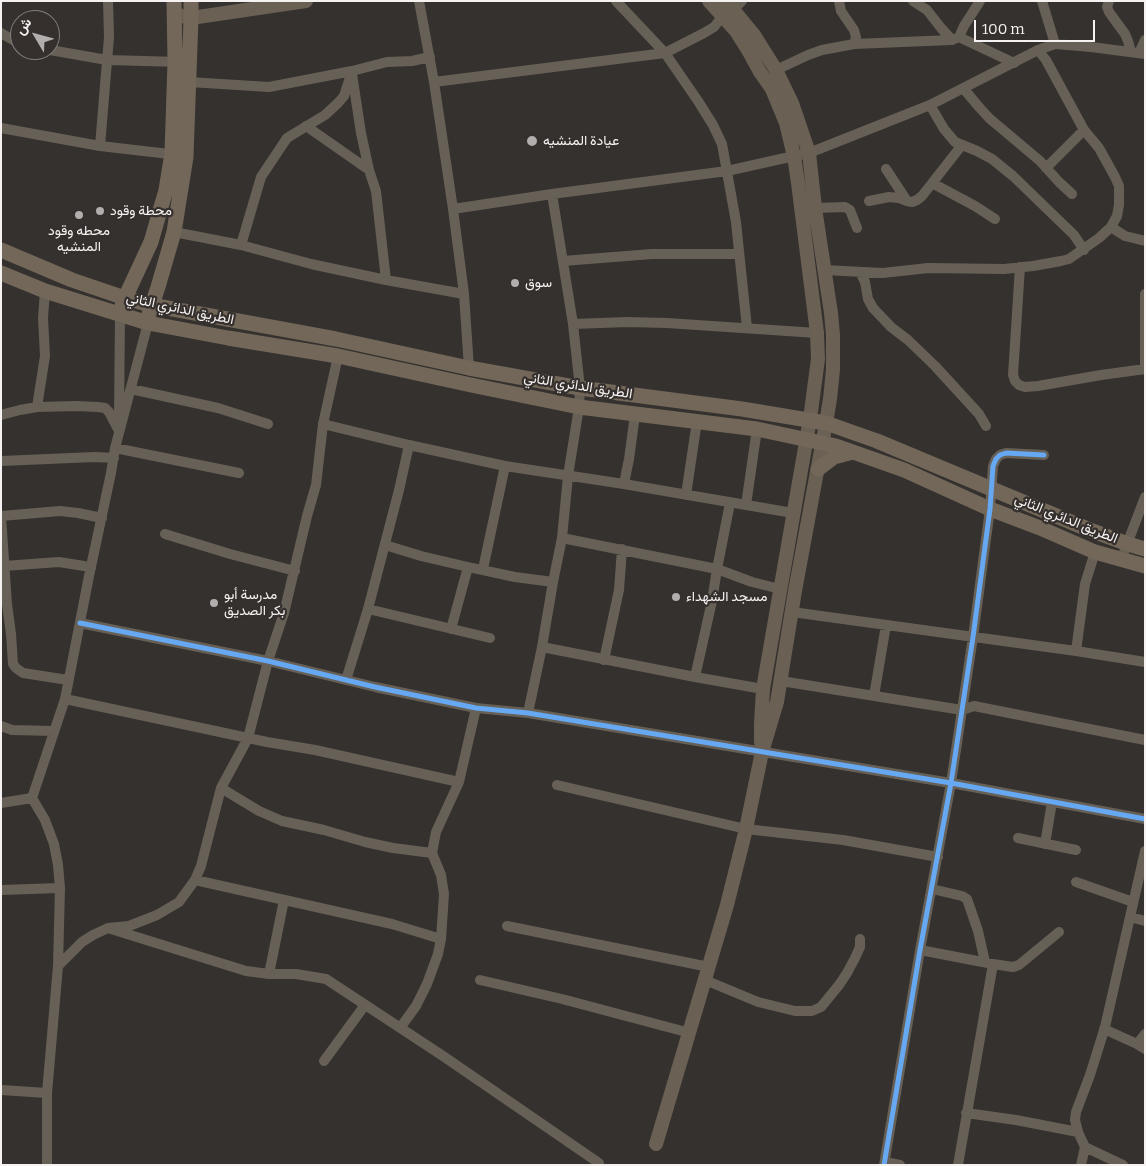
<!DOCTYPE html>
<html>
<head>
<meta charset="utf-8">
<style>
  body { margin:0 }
  #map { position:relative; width:1146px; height:1166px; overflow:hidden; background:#34312f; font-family:Bitter,Vazirmatn,serif }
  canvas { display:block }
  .frame { position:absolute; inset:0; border:2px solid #f5f2f1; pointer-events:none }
  .north { position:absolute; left:10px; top:10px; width:50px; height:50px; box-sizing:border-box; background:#35302e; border:1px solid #827e7c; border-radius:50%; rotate:307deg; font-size:14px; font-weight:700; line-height:20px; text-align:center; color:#f5f2f1 }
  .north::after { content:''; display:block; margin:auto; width:18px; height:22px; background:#b1aead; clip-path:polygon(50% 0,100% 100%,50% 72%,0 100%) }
  .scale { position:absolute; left:974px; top:20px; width:121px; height:22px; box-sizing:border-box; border:2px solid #f5f2f1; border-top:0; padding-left:6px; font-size:15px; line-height:18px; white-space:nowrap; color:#f5f2f1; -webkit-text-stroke:4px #35302e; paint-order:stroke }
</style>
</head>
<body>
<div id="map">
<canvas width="1146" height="1166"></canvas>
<div class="frame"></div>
<div class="north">ش</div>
<div class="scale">100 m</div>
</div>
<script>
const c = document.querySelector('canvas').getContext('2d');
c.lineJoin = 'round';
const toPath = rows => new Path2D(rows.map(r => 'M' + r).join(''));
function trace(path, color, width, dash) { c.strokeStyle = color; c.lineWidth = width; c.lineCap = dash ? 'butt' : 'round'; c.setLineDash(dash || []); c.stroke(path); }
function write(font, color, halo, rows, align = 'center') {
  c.font = font + ' Bitter,Vazirmatn,serif'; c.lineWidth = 4.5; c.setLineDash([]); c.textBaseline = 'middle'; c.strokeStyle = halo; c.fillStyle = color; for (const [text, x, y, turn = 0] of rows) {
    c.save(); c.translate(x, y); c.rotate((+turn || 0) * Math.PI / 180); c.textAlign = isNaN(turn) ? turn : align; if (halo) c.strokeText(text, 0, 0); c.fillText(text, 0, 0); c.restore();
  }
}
trace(toPath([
  [419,1,434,82,453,209,464,294,469,368],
  [616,1,665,53,698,101,713,125,722,144,736,222,747,328],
  [839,1,841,11,854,30,856,37,854,44],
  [913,1,927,10,941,28,952,40],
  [1042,1,1055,44],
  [1109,1,1107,7,1109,12,1125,34,1128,41,1131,52],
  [1,33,20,44],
  [959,37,964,26,980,1],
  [50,50,107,60,181,62],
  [1139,53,1145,40],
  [776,70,808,55,822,50,854,44,952,40,959,37,1014,63],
  [352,74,361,133,369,170,376,191,386,280],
  [189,82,269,87,352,71,387,62,412,61,430,57],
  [434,82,665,53,704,33,714,27,722,17,734,9,742,1],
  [963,88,979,107,989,118,1040,161,1059,182,1072,194],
  [930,105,944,129,955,142,977,151,992,159,1013,176,1074,235,1084,250],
  [306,126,369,170],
  [1,128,100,146,178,155],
  [100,146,109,37,108,1],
  [1046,168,1084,130],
  [932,183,975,206,995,219],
  [869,201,889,197,899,198,907,201,886,169],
  [907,201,912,202,917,200,922,196,962,145],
  [815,208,845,207,850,210,857,228],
  [453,209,552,194,727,171,794,156,809,153,930,105,1038,50,1055,44,1091,47,1145,54],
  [1111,227,1125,236,1145,241],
  [174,232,241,245,311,264,386,280,464,294],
  [241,245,261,177,287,138,325,115,338,103,344,96,352,71],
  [563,261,652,254,739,254],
  [1020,267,1013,375,1015,381,1019,385,1025,387,1038,386,1101,375,1145,369],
  [824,270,883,273,928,268,1004,269,1033,266,1061,261,1069,259,1099,238,1111,227,1117,216,1119,205,1119,186,1115,177,1099,148,1084,130,1046,60,1038,50],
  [860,272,865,282,868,299,873,308,891,327,908,340,935,366,979,414,986,426],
  [1145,294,1145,370],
  [573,324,628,322,667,323,817,333],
  [131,389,218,408,268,424],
  [37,407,45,356,43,318,45,291],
  [1,415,20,410,37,407,76,406,98,407,105,408,109,412,119,431],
  [119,418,120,315],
  [323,424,409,445,505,466,624,484,793,513],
  [115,448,239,473],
  [1,461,95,457,114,458],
  [624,484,629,459,635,415],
  [686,495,697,421],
  [746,505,757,429],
  [1,516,7,604,11,634,13,664,16,668,23,673,68,680],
  [1,516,60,511,78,513,102,518],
  [165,534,230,554,295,571],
  [562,538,717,569,752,582,780,589],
  [385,545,421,556,468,567,515,577,553,582],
  [1121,560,1145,497],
  [4,566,59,562,84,566,91,568],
  [483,569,505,466],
  [368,609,490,638],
  [792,612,1076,651,1145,662],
  [80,623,268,661,375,687,476,708,528,713,951,783,1145,819],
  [451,629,468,567],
  [542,647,695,677,763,689],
  [1076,651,1085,584,1095,552],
  [604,660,619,590,622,549],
  [695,677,712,601,717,569,730,503],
  [346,680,368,609,399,490,409,445],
  [781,681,962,710,974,706,1145,740],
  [874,696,886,625],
  [65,699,267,742,315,750,459,782],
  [528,713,542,647,553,582,562,538,568,476,579,407,580,388,573,324,552,194],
  [1,726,12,730,54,731],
  [557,785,746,829,843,840,938,857],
  [221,788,259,811,282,821,324,830,365,842,393,848,432,853],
  [32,798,65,699,89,576,111,473,115,448,148,323],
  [32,798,45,820,54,844,58,865,60,888,58,966,47,1093,47,1165],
  [1,803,32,798],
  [1018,838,1076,850],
  [1045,844,1052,802],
  [195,880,392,924,441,939],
  [1076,882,1133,902],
  [932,889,962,896,967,899,978,931,985,962],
  [1,890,60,888],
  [1130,917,1145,921],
  [507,926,709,967],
  [111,929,246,971,269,974,296,974,326,979,443,1056,599,1163],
  [920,950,993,964,958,1165],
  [993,964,1013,967,1019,965,1059,932],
  [58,966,82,942,93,935,108,928,129,926,157,915,179,902,195,880,201,866,221,788,248,738,268,661,284,613,307,516,316,485,323,424,338,356],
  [269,974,284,900],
  [480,980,562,999,690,1033],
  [705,980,758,1002,795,1011,812,1011,821,1007,839,985,847,973,855,958,860,947,860,939],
  [400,1028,416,1006,427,984,438,954,441,939,444,894,441,875,432,853,436,832,459,782,476,708],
  [1104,1029,1137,1044,1145,1049],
  [1137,1044,1145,1034],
  [324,1061,365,1005],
  [1,1090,47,1093],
  [966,1113,1016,1120,1078,1132],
  [1085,1147,1123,1165],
  [885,1162,900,1165],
  [884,1165,920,950,951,783,973,637,990,509,993,466,996,459,1000,455,1006,453,1044,455],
  [1081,1165,1085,1147,1078,1132,1075,1120,1076,1112,1090,1075,1105,1027,1145,851]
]), '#676056', 10);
trace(toPath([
  [709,1,736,31,748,50,760,72,772,89,786,123,794,156,798,183,817,333,818,359,810,419,763,689,761,724,761,742],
  [174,12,181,16,191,18,306,1],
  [656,1144,727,905,746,829,762,752,777,702,795,591,826,423,830,399,833,370,833,335,831,313,815,208,809,153,792,103,776,70,754,35,726,1]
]), '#6a6054', 14);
trace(toPath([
  [1,250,72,280,125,298,151,305,336,339,469,368,580,388,742,409,826,423,877,441,1090,530,1128,544,1145,549],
  [1,273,45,291,148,323,228,338,338,356,471,385,579,407,757,429,822,443,836,446,904,470,990,509,1040,528,1095,552,1145,566],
  [122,306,125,298,151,242,166,190,172,153,175,62,174,1],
  [149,314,158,287,174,232,186,157,191,18,191,1],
  [818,469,834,457,853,452]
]), '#726758', 15);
trace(toPath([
  [80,623,268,661,375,687,476,708,528,713,951,783,1145,819],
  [884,1165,920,950,951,783,973,637,990,509,993,466,996,459,1000,455,1006,453,1044,455]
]), '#66a8f1', 5);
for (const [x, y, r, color] of [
  [532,141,6,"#b1aead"],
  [100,211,5,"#b1aead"],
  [79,215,5,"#b1aead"],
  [515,283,5,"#b1aead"],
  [676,597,5,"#b1aead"],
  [214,603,5,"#b1aead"]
]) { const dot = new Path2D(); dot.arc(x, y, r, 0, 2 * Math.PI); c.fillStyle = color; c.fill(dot); trace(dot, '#35302e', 2); }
write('14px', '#f5f2f1', '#35302e', [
  ["عيادة المنشيه",543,141],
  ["محطة وقود",110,211],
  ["محطه وقود",79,231,"center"],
  ["المنشيه",79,247,"center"],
  ["سوق",525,283],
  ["مدرسة أبو",224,595],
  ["بكر الصديق",224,611],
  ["مسجد الشهداء",686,597]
], 'left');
write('14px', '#f5f2f1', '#35302e', [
  ["الطريق الدائري الثاني",180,309,12],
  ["الطريق الدائري الثاني",578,386,9],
  ["الطريق الدائري الثاني",1066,519,22]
]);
</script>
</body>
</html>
